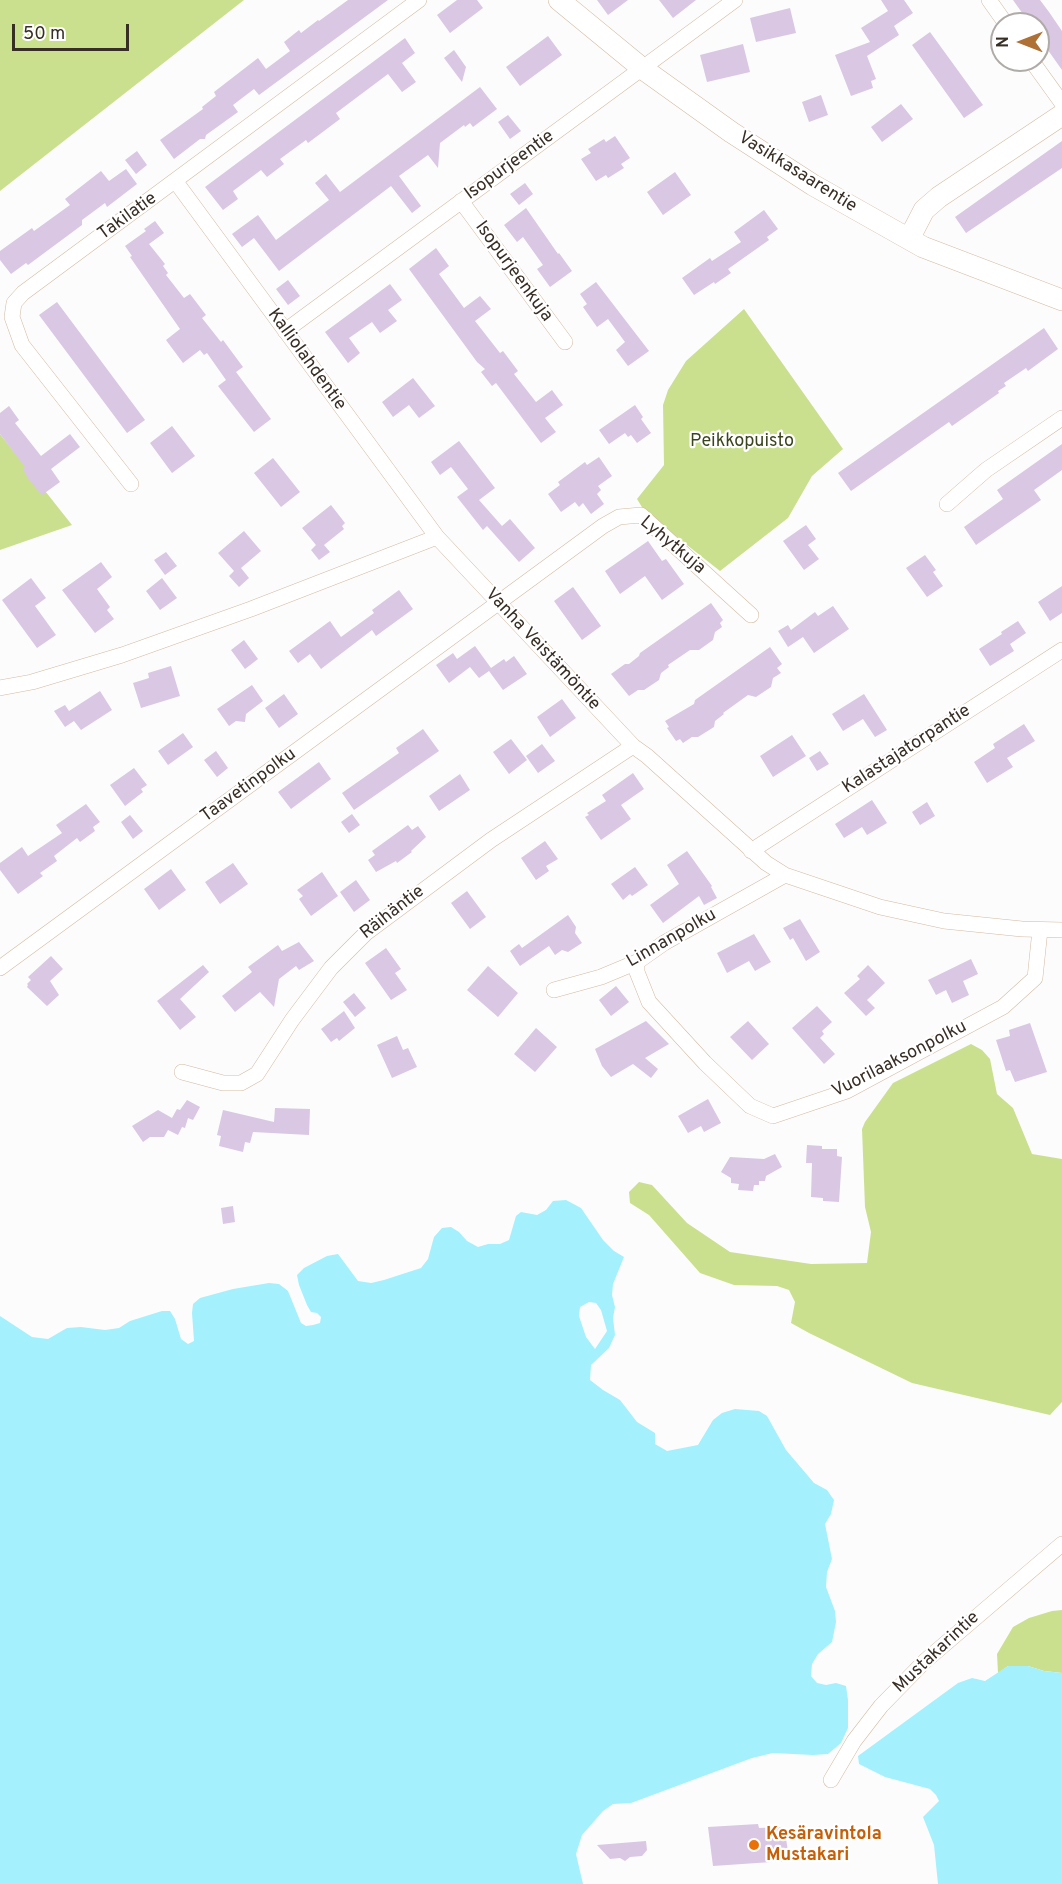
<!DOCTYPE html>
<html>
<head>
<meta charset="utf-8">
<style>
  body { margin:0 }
  #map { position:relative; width:1062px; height:1884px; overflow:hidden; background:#fcfcfc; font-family:Overpass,sans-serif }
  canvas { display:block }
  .north { position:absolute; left:990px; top:12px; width:60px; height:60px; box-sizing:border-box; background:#fff; border:2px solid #afaba7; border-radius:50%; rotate:270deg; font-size:16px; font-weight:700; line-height:24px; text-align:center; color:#372e24 }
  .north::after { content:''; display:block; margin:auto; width:21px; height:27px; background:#ae7035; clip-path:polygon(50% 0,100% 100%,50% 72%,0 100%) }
  .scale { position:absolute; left:12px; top:24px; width:117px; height:27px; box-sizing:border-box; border:3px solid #372e24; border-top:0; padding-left:8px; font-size:18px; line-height:21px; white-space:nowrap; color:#372e24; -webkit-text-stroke:4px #fff; paint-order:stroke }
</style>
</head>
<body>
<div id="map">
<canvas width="1062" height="1884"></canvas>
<div class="north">N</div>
<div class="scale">50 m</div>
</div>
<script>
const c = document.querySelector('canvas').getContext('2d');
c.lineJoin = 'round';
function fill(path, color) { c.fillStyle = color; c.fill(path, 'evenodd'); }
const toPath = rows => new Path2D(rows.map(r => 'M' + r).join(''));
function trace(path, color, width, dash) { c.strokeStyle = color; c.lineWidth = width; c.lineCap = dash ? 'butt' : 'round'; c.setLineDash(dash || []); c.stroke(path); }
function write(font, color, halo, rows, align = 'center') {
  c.font = font + ' Overpass,sans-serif'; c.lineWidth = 4.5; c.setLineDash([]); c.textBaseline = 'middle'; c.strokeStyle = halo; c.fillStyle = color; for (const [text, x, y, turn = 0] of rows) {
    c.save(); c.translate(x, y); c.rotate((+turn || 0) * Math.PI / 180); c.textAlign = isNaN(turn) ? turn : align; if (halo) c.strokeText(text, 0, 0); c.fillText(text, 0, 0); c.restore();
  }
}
fill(toPath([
  [0,0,244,0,0,191],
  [744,309,843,449,812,476,788,518,720,571,645,512,637,499,664,465,663,405,668,390,686,361],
  [0,434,72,525,0,550],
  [971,1044,982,1050,990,1059,997,1094,1013,1108,1032,1154,1062,1159,1062,1402,1050,1415,912,1383,809,1333,791,1323,795,1302,789,1290,777,1286,734,1285,700,1273,649,1215,630,1203,629,1192,639,1182,652,1185,687,1223,730,1252,811,1264,867,1263,871,1232,865,1207,862,1129,865,1122,893,1083],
  [1062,1610,1062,1673,1044,1671,1028,1666,1008,1666,998,1673,997,1654,1013,1627,1029,1618,1052,1611]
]), '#cae08f');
fill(toPath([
  [566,1200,581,1208,603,1240,614,1251,624,1257,613,1284,612,1295,615,1307,613,1318,615,1335,609,1348,591,1365,590,1380,603,1390,620,1400,637,1422,655,1433,655,1444,667,1451,698,1445,713,1420,722,1413,735,1409,759,1411,767,1416,786,1450,814,1483,827,1490,834,1500,831,1514,825,1524,832,1559,827,1572,826,1587,835,1611,836,1622,832,1642,818,1654,812,1664,811,1676,817,1683,826,1685,836,1683,846,1686,848,1700,848,1728,841,1743,828,1754,813,1755,773,1753,752,1758,631,1803,613,1804,603,1811,582,1835,576,1854,583,1884,0,1884,0,1316,32,1337,48,1339,67,1328,81,1327,105,1330,119,1328,130,1321,162,1311,170,1311,175,1319,181,1339,188,1344,194,1341,192,1313,193,1304,200,1298,233,1289,269,1283,279,1284,288,1291,301,1323,306,1326,313,1325,320,1323,321,1317,317,1313,311,1312,307,1305,299,1285,297,1275,304,1268,327,1256,338,1254,358,1281,371,1283,384,1280,421,1268,428,1259,434,1237,442,1228,451,1227,459,1232,467,1241,478,1247,488,1244,500,1244,509,1240,516,1216,521,1212,537,1215,546,1210,553,1201],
  [589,1302,596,1303,601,1310,607,1331,595,1349,586,1337,579,1316,580,1307],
  [1008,1666,1028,1666,1044,1671,1062,1673,1062,1884,938,1884,934,1845,923,1817,939,1801,936,1795,930,1789,885,1777,859,1764,858,1756,958,1683,972,1678,985,1681]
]), '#a4f0fd');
fill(toPath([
  [348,0,388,0,259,95,254,89,233,105,238,112,206,135,205,139,200,139,174,159,160,140,203,109,202,107,216,96,214,92,258,58,266,69,290,51,284,42,299,30,301,33,318,20,319,21],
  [457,0,477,0,483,8,450,33,437,15],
  [597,0,628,0,608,15],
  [659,0,696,0,673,18],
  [881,0,904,0,913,13,894,26,899,35,867,56,876,79,871,81,873,88,851,96,835,55,870,42,861,28,888,11],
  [1013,0,1040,0,1049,12,1062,31,1062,70,1038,36,1038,24,1030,24],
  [790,8,796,33,756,42,750,18],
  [930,32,983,105,964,118,912,45],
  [548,36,562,55,520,86,506,67],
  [405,38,415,53,402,63,416,82,402,92,388,74,336,113,340,119,308,143,306,140,280,159,284,164,267,177,261,170,233,191,238,199,223,210,205,187],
  [743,44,750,72,707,82,700,55],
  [454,50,466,67,462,82,444,58],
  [480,87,497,109,473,127,470,123,465,127,464,125,440,143,438,168,428,155,399,176,421,206,412,213,391,186,279,271,254,238,242,247,232,234,258,215,276,240,329,200,315,183,326,174,340,192],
  [821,95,828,115,809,122,802,102],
  [901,104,913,119,882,142,871,127],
  [508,115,521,131,510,139,498,122],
  [615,136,630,158,621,164,624,168,608,178,606,175,596,181,581,159,591,153,588,149,604,139,606,142],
  [1062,141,1062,168,966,233,955,217],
  [137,151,147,165,136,174,125,160],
  [126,169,137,184,107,207,105,203,82,220,82,225,28,265,26,263,11,274,0,260,0,251,32,228,34,231,70,205,65,199,101,171,109,181],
  [675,172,691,195,663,215,647,192],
  [525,183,533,194,519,205,510,194],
  [526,208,558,254,559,253,572,271,550,287,537,269,543,265,523,237,517,242,504,225],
  [764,210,778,229,767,237,769,240,728,269,731,273,715,284,714,282,694,295,682,278,710,258,712,261,741,242,734,232],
  [155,221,164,233,149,244,165,264,163,266,168,273,166,275,184,298,190,294,206,315,202,318,221,342,223,340,243,367,236,372,271,419,254,432,218,386,226,380,207,353,204,355,200,350,183,363,166,340,180,329,130,257,132,256,125,246,146,231,144,229],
  [436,248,449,266,439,274,464,308,480,296,491,309,475,321,500,353,503,351,518,371,514,374,536,402,552,390,563,405,545,418,556,432,541,443,496,383,492,386,481,372,485,369,477,362,409,269],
  [288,280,300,296,288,305,276,289],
  [596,282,649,351,628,366,616,350,625,342,608,319,597,327,583,307,587,304,580,294],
  [390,284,402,300,388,310,397,321,380,333,372,322,349,338,360,353,348,363,325,332],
  [57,302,145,420,127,433,39,315],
  [1044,328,1058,349,1028,371,1026,368,1004,383,1006,386,998,391,999,393,952,426,949,422,851,491,838,473],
  [413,378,435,406,419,418,409,405,393,417,382,402],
  [635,405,643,417,641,419,651,433,637,443,631,435,628,437,625,433,609,444,599,430],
  [9,406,19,420,15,423,41,456,70,434,80,447,51,469,60,482,42,495,29,480,23,469,25,467,0,434,0,413],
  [172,426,195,456,172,473,150,443],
  [459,441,495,488,479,500,502,526,510,519,535,548,519,562,487,526,483,530,457,497,468,489,451,467,440,475,431,462],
  [1062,444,1062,470,1034,490,1041,500,976,545,964,527,1003,499,997,490],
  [599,457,612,476,598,486,601,490,597,494,604,504,591,514,583,503,579,507,575,502,561,512,548,494,560,485,558,482,585,462,587,465],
  [273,458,300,492,281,507,254,473],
  [331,505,345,523,342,526,344,529,324,545,330,552,319,560,311,550,316,545,302,528],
  [806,525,816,539,808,545,819,559,804,570,783,541],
  [244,531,261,551,241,568,249,578,239,587,229,576,234,571,218,553],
  [648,541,662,561,666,559,684,584,662,600,645,576,620,594,605,571],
  [166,552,177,566,165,575,154,560],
  [925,555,936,570,933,572,943,586,927,597,906,568],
  [101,562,112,577,97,589,110,607,107,610,114,619,95,633,62,590],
  [31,578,46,598,35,606,56,635,37,648,2,600],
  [162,578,177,598,160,610,146,591],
  [1062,586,1062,613,1050,621,1038,602],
  [573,587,601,626,582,640,554,601],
  [399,590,413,609,376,636,372,630,321,669,310,654,298,663,289,651,330,621,341,637,374,613,372,610],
  [711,603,723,620,720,623,722,627,715,632,713,640,699,650,690,650,668,665,669,667,661,673,659,680,644,690,638,690,629,696,611,674,625,664,629,664,639,656,640,653],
  [833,606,849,629,814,653,803,637,788,647,778,631,788,625,791,630,815,612,818,616],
  [1018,621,1026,633,1010,644,1014,651,990,666,979,649,1002,634,1001,632],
  [244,640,258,659,245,669,231,650],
  [475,646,491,668,504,659,506,662,514,656,527,674,503,690,489,671,479,678,470,667,449,683,436,665,453,653,457,659],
  [770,647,782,664,777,668,781,673,773,678,771,687,756,697,748,695,723,713,724,714,715,721,714,727,698,737,692,737,683,743,680,739,676,741,667,728,669,727,665,721,694,704,695,700],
  [171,666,180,696,141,708,133,683,149,678,148,673],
  [252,685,263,701,246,714,245,722,236,721,229,726,217,709],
  [100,691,112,710,81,730,74,721,65,727,54,711,65,705,69,711],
  [284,694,298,714,279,728,265,708],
  [864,694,887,730,875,737,863,719,843,731,832,714],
  [562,699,576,718,550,737,537,717],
  [1024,724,1035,741,1007,758,1013,767,987,783,974,762,995,748,993,744],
  [423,729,439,751,354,810,342,793,399,753,396,748],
  [183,733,193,747,168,765,158,751],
  [792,735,806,756,773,777,760,756],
  [511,739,527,760,509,774,493,752],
  [542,744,555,761,538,773,526,756],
  [216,751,228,768,217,777,204,760],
  [820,751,829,764,817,771,809,758],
  [319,762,331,779,291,809,278,792],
  [134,768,147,785,141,789,143,792,125,806,110,785],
  [633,773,644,789,621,805,631,819,601,840,585,817,589,815,587,813,606,801,602,795],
  [460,774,470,790,439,811,429,796],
  [872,800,887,823,867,835,862,827,844,838,835,824],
  [927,802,935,816,920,825,912,812],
  [86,804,100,822,93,827,95,831,80,842,77,838,54,856,57,861,40,873,43,876,18,894,0,870,0,863,22,847,28,856,62,833,56,825],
  [352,814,360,825,349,833,341,822],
  [130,815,143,831,133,839,121,822],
  [408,825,412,830,418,826,426,837,411,851,412,852,397,863,396,861,376,872,368,860,375,855,372,851],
  [545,841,558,859,546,866,549,871,536,880,521,858],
  [687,851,712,886,711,887,717,898,704,905,699,896,663,923,650,905,679,884,667,865],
  [233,863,248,884,220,904,205,882],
  [635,867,648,885,632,896,630,894,623,900,611,884],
  [171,869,186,890,159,910,144,889],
  [322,872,338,896,311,916,299,899,303,896,297,890],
  [356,880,370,900,354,912,340,892],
  [467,891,486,917,470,929,451,903],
  [568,915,576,927,575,933,582,943,568,952,562,950,555,955,549,946,520,966,510,951,519,944,522,948],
  [800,919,820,952,806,961,793,938,790,940,783,928],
  [754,934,771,962,755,971,749,961,727,973,717,953],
  [299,942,314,961,299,970,296,966,279,979,274,1007,260,992,235,1012,222,996,252,972,248,967,278,945,282,951],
  [386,948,401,969,395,973,407,990,391,1000,365,963],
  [51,956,63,969,50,981,59,995,47,1006,27,987,28,985,27,984,31,980,28,977],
  [971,959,978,974,963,981,969,995,952,1003,946,990,936,995,928,980],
  [203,965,209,972,180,999,196,1017,180,1030,157,1001],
  [868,965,885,983,867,1000,875,1008,866,1016,844,993,860,979,857,976],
  [488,966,518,993,498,1017,467,990],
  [616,986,629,1002,611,1016,599,1000],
  [354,993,366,1008,355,1017,343,1002],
  [817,1006,832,1022,822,1031,824,1034,820,1038,835,1054,824,1064,792,1028],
  [344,1011,355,1028,339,1041,337,1038,331,1042,321,1029],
  [646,1021,669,1044,645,1058,658,1069,651,1078,633,1064,611,1077,602,1066,595,1049],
  [748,1021,769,1044,752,1060,730,1037],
  [1030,1023,1047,1072,1015,1082,1010,1070,1006,1071,996,1040,1010,1036,1009,1030],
  [536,1028,557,1047,535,1072,514,1054],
  [397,1036,403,1050,408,1048,417,1067,392,1078,377,1045],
  [708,1099,721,1123,704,1132,701,1126,688,1133,678,1116],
  [187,1100,200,1107,193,1120,188,1118,185,1128,182,1127,178,1135,168,1130,164,1137,150,1137,143,1142,132,1126,158,1110,172,1118,177,1109,180,1110],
  [275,1108,310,1109,309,1135,253,1132,250,1143,245,1142,243,1152,219,1146,221,1136,217,1135,223,1110,274,1122],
  [807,1145,822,1146,822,1149,837,1149,837,1156,842,1157,839,1202,823,1201,823,1198,811,1197,812,1163,806,1163],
  [775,1154,782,1167,766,1176,765,1181,759,1181,759,1185,754,1185,753,1191,738,1190,739,1184,731,1183,731,1178,721,1172,730,1157,764,1159],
  [233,1206,235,1222,223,1224,221,1208],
  [758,1824,759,1828,784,1827,788,1851,785,1851,786,1861,713,1866,708,1827],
  [646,1841,647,1850,642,1856,630,1857,625,1861,620,1858,610,1859,597,1845]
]), '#d9c7e4');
const street = toPath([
  [989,0,1006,24],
  [1031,60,1062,103],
  [176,182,437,537],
  [461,201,565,342],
  [285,331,735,0],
  [131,484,22,345,12,317,14,303,23,293,419,0],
  [947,504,986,470,1062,418],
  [0,688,32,682,122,655,251,609,437,537,633,746,647,756,766,863,785,875,880,907,944,921,1022,929,1062,930],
  [751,851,1062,650],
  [637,962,637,972,649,1002,705,1063,750,1106,773,1116,847,1091,1003,1007,1035,978,1040,930],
  [0,968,603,526,619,517,641,515,751,615],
  [554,990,601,977,637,962,664,943,785,875],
  [182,1072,223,1083,241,1083,257,1074,292,1020,331,968,366,933,491,840,633,746],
  [831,1780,854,1741,881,1706,925,1661,1062,1544]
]);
const secondary = toPath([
  [559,0,643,69,731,132,813,185,923,247,1062,300],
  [909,239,924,210,939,197,1062,115]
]);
trace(street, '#d2bba1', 16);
trace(secondary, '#d2bba1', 22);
trace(street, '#fff', 15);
trace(secondary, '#fff', 21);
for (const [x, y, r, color] of [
  [754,1845,6,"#e8710a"]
]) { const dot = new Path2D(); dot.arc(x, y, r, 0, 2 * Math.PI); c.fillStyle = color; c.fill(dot); trace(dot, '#fff', 2); }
write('18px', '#372e24', '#fff', [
  ["Isopurjeentie",510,166,-36],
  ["Vasikkasaarentie",797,173,32],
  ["Takilatie",128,217,-36],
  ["Isopurjeenkuja",513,272,54],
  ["Kalliolahdentie",306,360,54],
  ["Lyhytkuja",672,546,40],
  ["Vanha Veistämöntie",542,650,47],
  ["Kalastajatorpantie",907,750,-33],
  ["Taavetinpolku",249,786,-36],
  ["Räihäntie",393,913,-38],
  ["Linnanpolku",672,939,-30],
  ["Vuorilaaksonpolku",900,1060,-27],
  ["Mustakarintie",937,1653,-43]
]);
write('18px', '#3b451d', '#fff', [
  ["Peikkopuisto",742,442]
]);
write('bold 18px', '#c56008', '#fff', [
  ["Kesäravintola",766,1835],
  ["Mustakari",766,1856]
], 'left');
</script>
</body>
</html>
